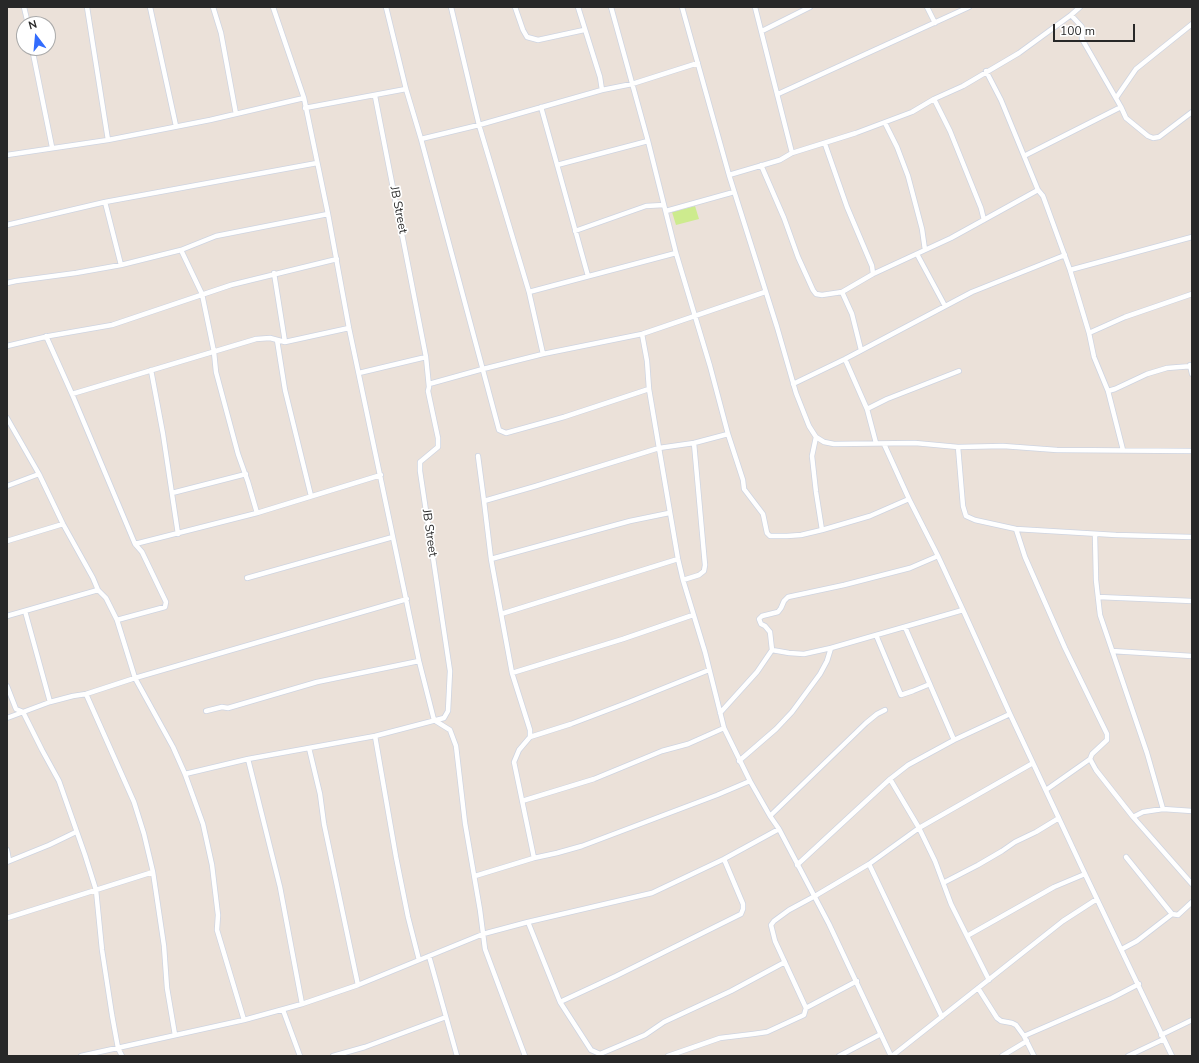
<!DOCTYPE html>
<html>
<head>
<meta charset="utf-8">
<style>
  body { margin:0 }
  #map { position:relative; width:1199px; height:1063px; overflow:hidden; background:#ebe1d9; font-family:"Nunito Sans",sans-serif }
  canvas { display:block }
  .frame { position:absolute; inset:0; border:8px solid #282828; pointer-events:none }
  .north { position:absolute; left:16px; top:16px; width:40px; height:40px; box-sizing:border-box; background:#fff; border:1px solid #a9a9a9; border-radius:50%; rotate:344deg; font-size:11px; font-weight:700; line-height:16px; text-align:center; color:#282828 }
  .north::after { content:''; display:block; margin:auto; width:14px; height:18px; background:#336cfd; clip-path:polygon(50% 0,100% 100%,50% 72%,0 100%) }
  .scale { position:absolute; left:1053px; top:24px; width:82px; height:18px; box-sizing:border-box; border:2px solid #282828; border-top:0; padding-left:5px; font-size:12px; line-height:14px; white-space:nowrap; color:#282828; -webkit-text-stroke:3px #fff; paint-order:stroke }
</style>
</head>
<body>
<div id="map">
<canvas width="1199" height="1063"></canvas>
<div class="frame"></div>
<div class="north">N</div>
<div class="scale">100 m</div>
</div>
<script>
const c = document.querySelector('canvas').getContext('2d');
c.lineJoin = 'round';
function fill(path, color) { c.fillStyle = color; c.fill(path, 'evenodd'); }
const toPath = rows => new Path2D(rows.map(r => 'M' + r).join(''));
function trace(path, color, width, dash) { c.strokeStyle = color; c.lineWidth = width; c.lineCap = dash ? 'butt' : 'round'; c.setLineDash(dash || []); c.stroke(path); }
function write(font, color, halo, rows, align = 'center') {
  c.font = font + ' "Nunito Sans",sans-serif'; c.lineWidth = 3.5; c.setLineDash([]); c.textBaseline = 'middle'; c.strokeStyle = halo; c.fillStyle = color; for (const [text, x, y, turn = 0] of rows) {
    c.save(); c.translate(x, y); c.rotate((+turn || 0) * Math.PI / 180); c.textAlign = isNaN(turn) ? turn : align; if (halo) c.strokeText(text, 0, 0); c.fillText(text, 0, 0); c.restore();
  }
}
fill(toPath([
  [695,206,699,219,676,225,672,212]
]), '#cdeb8e');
const street = toPath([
  [24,7,28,24],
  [87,7,108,140],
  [150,7,176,126],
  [213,7,221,33,236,114],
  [273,7,304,98,328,214,349,328,419,661,434,720,450,730,456,746,465,823,480,910,485,949,525,1056],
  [386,7,406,89,421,139,499,430,506,433,564,417,649,389],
  [451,7,479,125,529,292,543,354],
  [515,7,523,30,527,37,538,40,584,30],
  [578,7,600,77,602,90],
  [611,7,648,141,676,253,710,366,728,434,743,480,744,489,763,514,767,533,770,536,787,536,801,535,822,530,870,516,909,499],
  [682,7,729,175,777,327,796,393,809,426,816,437,824,442,834,444,915,443,958,447,1003,446,1057,450,1192,451],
  [755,7,792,153],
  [927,7,935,23],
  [1071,15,1082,27,1082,39,1121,107,1126,118,1148,136,1153,138,1159,137,1192,112],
  [762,31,810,7],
  [32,48,52,147],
  [986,71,1001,100,1038,190,1043,196,1070,270,1089,333,1094,357,1108,391,1123,450],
  [778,94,969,7],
  [1116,98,1136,69,1192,24],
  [934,99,950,131,981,208,984,220],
  [541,107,588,276],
  [305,108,406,89],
  [885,123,897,147,908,176,922,229,925,250],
  [421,139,479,125,602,90,632,84,698,63],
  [825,144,847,207,872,266,873,274],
  [7,155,108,140,210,120,304,98],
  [1024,156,1121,107],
  [557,165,648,141],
  [761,165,784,218,798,257,813,290,816,294,822,295,842,292,873,274,951,238,1038,190],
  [729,175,780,160,792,153,856,133,912,112,934,99,963,86,1019,53,1071,15,1080,7],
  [105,202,121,265],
  [666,211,734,192],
  [7,225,105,202,317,163],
  [575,231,646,206,664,205],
  [181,250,202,294,214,352,216,372,238,454,248,482,257,513],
  [917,254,945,306],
  [1070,270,1192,237],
  [274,273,285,342],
  [7,283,16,281,76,273,121,265,181,250,216,236,328,214],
  [529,292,676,253],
  [842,292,852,314,861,350],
  [1089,333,1125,317,1192,294],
  [642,334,647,361,649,389,659,448,678,559,683,580,705,652,724,728,750,781,770,816,779,829,829,924,891,1056],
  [46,336,72,394],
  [277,340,285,390,311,496],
  [7,346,49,336,112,325,231,285,337,259],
  [845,359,867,409],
  [1190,365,1192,374],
  [151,370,163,434,178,534],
  [359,373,426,357],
  [429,384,483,369,543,354,642,334,765,292],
  [793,384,845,359,972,292,1065,255],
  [1108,391,1115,389,1147,374,1167,368,1192,366],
  [7,418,39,474,63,524,93,578,98,590,106,598,117,620,135,678,173,747,185,774,203,824,212,865,218,915,217,930,244,1020],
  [816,437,812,456,816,492,822,530],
  [876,443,867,409,887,399,959,371],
  [884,444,909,499,938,556,963,610,1010,714,1085,874,1172,1056],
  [958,447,963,506,966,516,975,520,1016,529,1116,535,1192,537],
  [478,456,484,501],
  [7,486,39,474],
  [172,493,246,474],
  [1016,529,1025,557,1065,648,1107,734,1107,740,1092,754,1090,759,1046,790],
  [1095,534,1096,580,1100,615,1147,753,1163,809],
  [7,541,63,524],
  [135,544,257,513,381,475],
  [491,559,630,521,669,513],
  [247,578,393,537],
  [683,580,699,575,704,571,705,565,694,443],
  [1098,597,1192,601],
  [25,611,50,702],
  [501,614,678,559],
  [7,616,98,590],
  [117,620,165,607,166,602,142,552,135,544,72,394,256,339,270,338,285,342,349,328],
  [905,627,954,740],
  [876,635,901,695,913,691,930,684],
  [831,648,804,654,789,653,772,650,770,632,765,626,761,624,759,619,762,616,778,612,781,608,784,601,788,597,844,585,910,568,938,556],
  [1112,651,1192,656],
  [512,673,623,639,693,615],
  [7,686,16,709,23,712,42,750,59,781,85,855,96,890,102,950,112,1015,118,1048,122,1056],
  [86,694,134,802,144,834,153,872,164,946,167,988,175,1035],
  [206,711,222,707,228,708,317,682,419,661],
  [720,713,757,672,772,650],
  [7,718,50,702,73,696,86,694,135,678,407,599],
  [375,736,396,857,408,917,419,960],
  [530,737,571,724,629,702,709,670],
  [309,748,320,794,324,824,358,985],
  [248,759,280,887,302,1004],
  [1090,759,1096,770,1133,817,1192,884],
  [739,761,776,729,792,712,820,674,827,661,831,648,963,610],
  [185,774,248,759,375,736,444,718,448,711,450,671,420,471,420,462,438,447,438,438,428,391,429,387,426,357,375,96],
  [890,779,919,828,935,861,951,904,989,980],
  [522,801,594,779,662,751,688,744,724,728],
  [770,816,866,723,877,714,885,710],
  [1133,817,1143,812,1163,809,1192,811],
  [7,850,9,861],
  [1126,857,1172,914],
  [534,858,514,762,519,750,530,737,530,730,512,673,491,559,484,501,536,486,659,448,694,443,728,434],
  [7,862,49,845,76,832],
  [869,864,942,1017],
  [797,865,890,779,908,765,954,740,1010,714],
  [475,876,534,858,557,853,582,846,717,795,750,781],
  [943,883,978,865,1002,851,1015,842,1036,832,1059,818],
  [7,918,153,872],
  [528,922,560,1002,591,1050,600,1054,645,1035,664,1022,731,991,785,962],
  [967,936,1054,887,1085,874],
  [1122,949,1137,941,1172,914,1178,915,1192,902],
  [429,956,457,1056],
  [978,988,997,1018,1001,1021,1012,1023,1016,1025,1024,1036,1034,1056],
  [560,1002,616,976,741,914,743,909,743,904,724,859,779,829],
  [806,1008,857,981],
  [283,1010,300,1056],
  [1161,1035,1192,1020],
  [1024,1036,1112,998,1139,984],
  [81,1056,244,1020,302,1004,358,985,483,934,528,922,652,893,724,859],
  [333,1056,365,1047,446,1017],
  [668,1056,720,1038,753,1034,767,1032,804,1015,806,1008,775,941,771,925,774,921,789,910,815,896,869,864,919,828,1033,763],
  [839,1056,881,1034],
  [892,1056,1063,921,1097,899],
  [1002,1056,1027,1041],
  [1128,1056,1164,1039]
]);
trace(street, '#ced4e1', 6);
trace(street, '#fff', 4.5);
write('12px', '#282828', '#fff', [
  ["JB Street",398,210,79],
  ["JB Street",429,533,82]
]);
</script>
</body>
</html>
